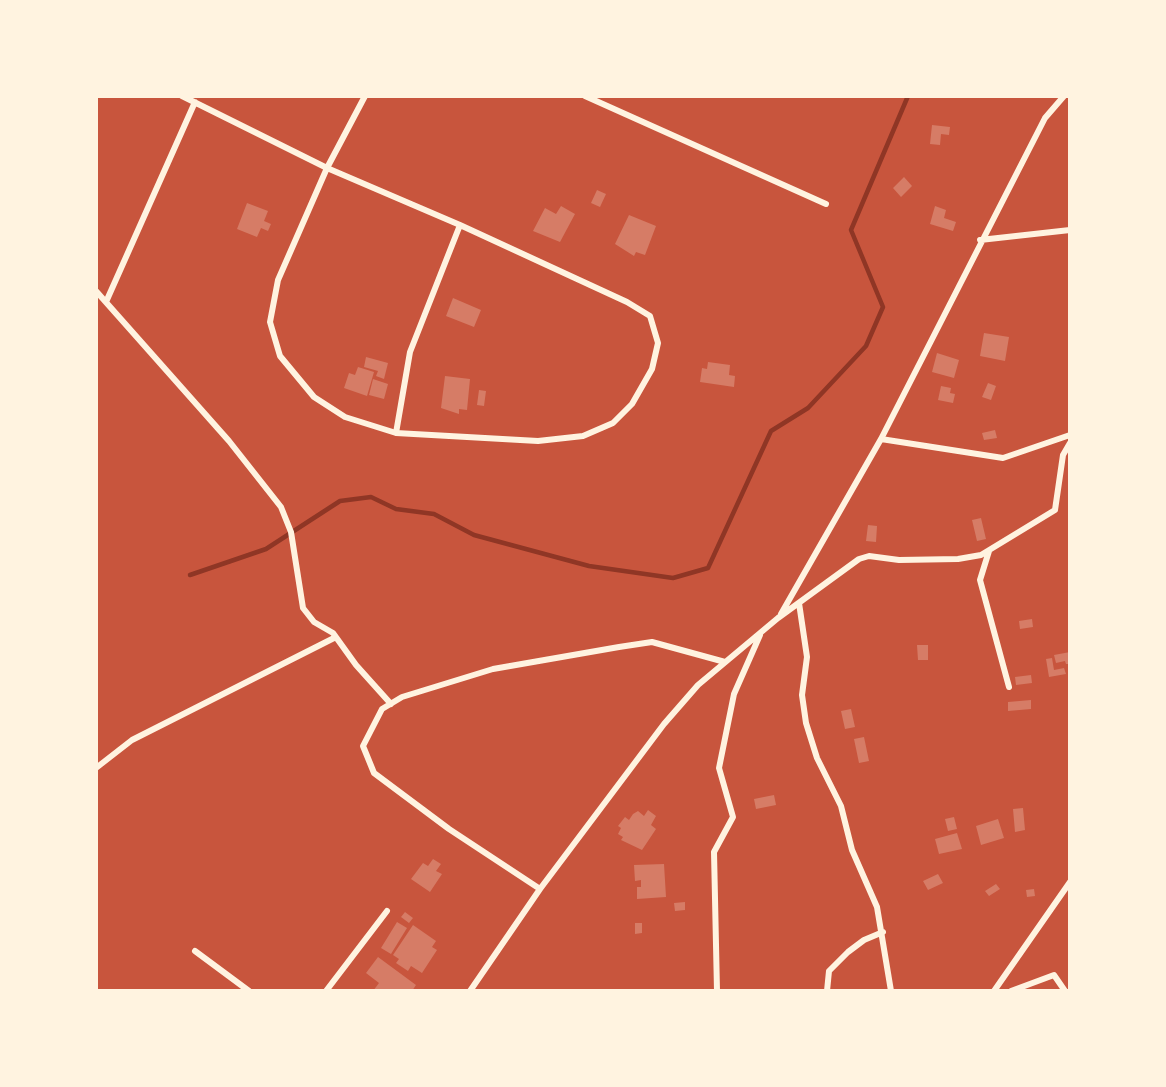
<!DOCTYPE html>
<html>
<head>
<meta charset="utf-8">
<style>
  body { margin:0 }
  #map { position:relative; width:1166px; height:1087px; overflow:hidden; background:#c8553d; font-family:"Source Sans 3",sans-serif }
  canvas { display:block }
  .frame { position:absolute; inset:0; border:98px solid #fff3e0; pointer-events:none }
</style>
</head>
<body>
<div id="map">
<canvas width="1166" height="1087"></canvas>
<div class="frame"></div>
</div>
<script>
const c = document.querySelector('canvas').getContext('2d');
c.lineJoin = 'round';
const toPath = rows => new Path2D(rows.map(r => 'M' + r).join(''));
function trace(path, color, width, dash) { c.strokeStyle = color; c.lineWidth = width; c.lineCap = dash ? 'butt' : 'round'; c.setLineDash(dash || []); c.stroke(path); }
function fill(path, color) { c.fillStyle = color; c.fill(path, 'evenodd'); }
trace(toPath([
  [190,575,266,549,340,501,371,497,396,509,434,514,474,535,589,566,673,578,708,568,771,431,808,408,866,346,883,307,851,230,908,96]
]), '#8f3625', 4.5);
fill(toPath([
  [932,125,950,127,949,135,941,134,940,145,930,144],
  [904,177,912,186,901,197,893,188],
  [597,190,606,194,600,207,591,203],
  [247,203,268,211,264,221,271,224,268,231,261,228,257,237,237,229],
  [561,206,575,214,560,242,533,231,545,208,556,214],
  [935,206,946,210,944,218,956,222,953,231,930,224],
  [629,215,656,226,645,255,636,252,634,256,615,244],
  [453,298,481,310,474,327,446,316],
  [984,333,1009,337,1005,361,980,356],
  [937,353,959,360,954,378,932,372],
  [366,357,388,363,384,379,376,376,378,371,364,367],
  [708,362,730,365,729,375,735,376,734,387,700,382,702,368,707,369],
  [358,367,374,372,367,396,344,388,349,373,355,375],
  [445,376,470,379,467,410,459,409,459,414,441,408],
  [373,379,388,384,384,399,369,395],
  [988,383,996,386,991,400,982,397],
  [941,386,951,388,950,393,955,394,953,403,938,400],
  [479,390,486,391,484,406,477,405],
  [995,430,997,438,984,440,982,433],
  [981,518,986,539,977,541,972,520],
  [868,525,877,526,876,542,866,541],
  [1032,619,1033,627,1020,629,1019,621],
  [917,645,928,645,928,660,918,660],
  [1070,652,1070,664,1066,664,1065,661,1056,663,1054,655],
  [1052,658,1054,670,1064,668,1066,674,1049,677,1046,659],
  [1031,675,1032,683,1016,685,1015,677],
  [1031,700,1031,709,1008,711,1008,702],
  [851,709,855,727,845,729,841,711],
  [864,737,869,761,859,763,854,739],
  [774,795,776,805,756,809,754,799],
  [1023,808,1025,830,1015,832,1013,809],
  [648,810,656,816,651,825,656,829,642,850,621,840,623,837,618,834,621,828,618,826,625,817,629,820,633,814,638,811,644,816],
  [954,817,957,829,948,831,945,819],
  [998,819,1004,838,981,845,976,826],
  [957,833,962,849,939,854,935,839],
  [433,859,441,864,436,871,442,874,430,892,411,879,423,863,428,866],
  [664,864,666,897,637,899,637,887,641,887,641,880,635,881,634,865],
  [938,874,943,883,928,890,923,881],
  [996,884,1000,889,989,896,985,891],
  [1034,889,1035,896,1027,897,1026,890],
  [685,902,685,910,675,911,674,903],
  [405,912,413,918,409,923,401,917],
  [397,922,407,928,391,954,381,948],
  [635,923,642,923,642,933,635,934],
  [413,925,436,941,432,947,437,950,422,973,411,966,408,971,396,963,399,959,393,955],
  [378,957,416,985,412,991,373,991,379,983,366,973]
]), '#d67c66');
trace(toPath([
  [182,96,327,168,460,225,627,302,650,316,658,343,652,369,632,404,613,423,583,436,538,441,396,433,345,417,314,397,280,356,270,322,278,280,327,168,365,96],
  [585,96,826,204],
  [980,240,1070,230],
  [96,291,229,441,281,507,291,532,303,608,314,622,333,633,356,665,391,704],
  [106,302,195,102],
  [396,433,410,352,460,225],
  [881,439,1003,458,1070,435],
  [989,551,980,580,1009,687],
  [799,603,807,657,802,695,806,723,817,758,841,806,852,850,877,907,891,991],
  [781,614,881,439,1045,118,1064,96],
  [96,768,132,740,336,637],
  [540,889,449,829,374,773,363,746,382,709,402,697,493,669,619,647,652,642,725,662],
  [195,951,249,991],
  [326,991,387,911],
  [470,991,540,889,664,724,698,685,778,618,859,559,869,556,899,560,958,559,981,555,1055,510,1063,455,1070,443],
  [717,991,714,852,733,817,719,768,734,694,760,635],
  [827,991,829,971,848,952,864,940,883,932],
  [994,991,1070,882],
  [1011,991,1054,975,1065,991]
]), '#fff3e0', 6);
</script>
</body>
</html>
